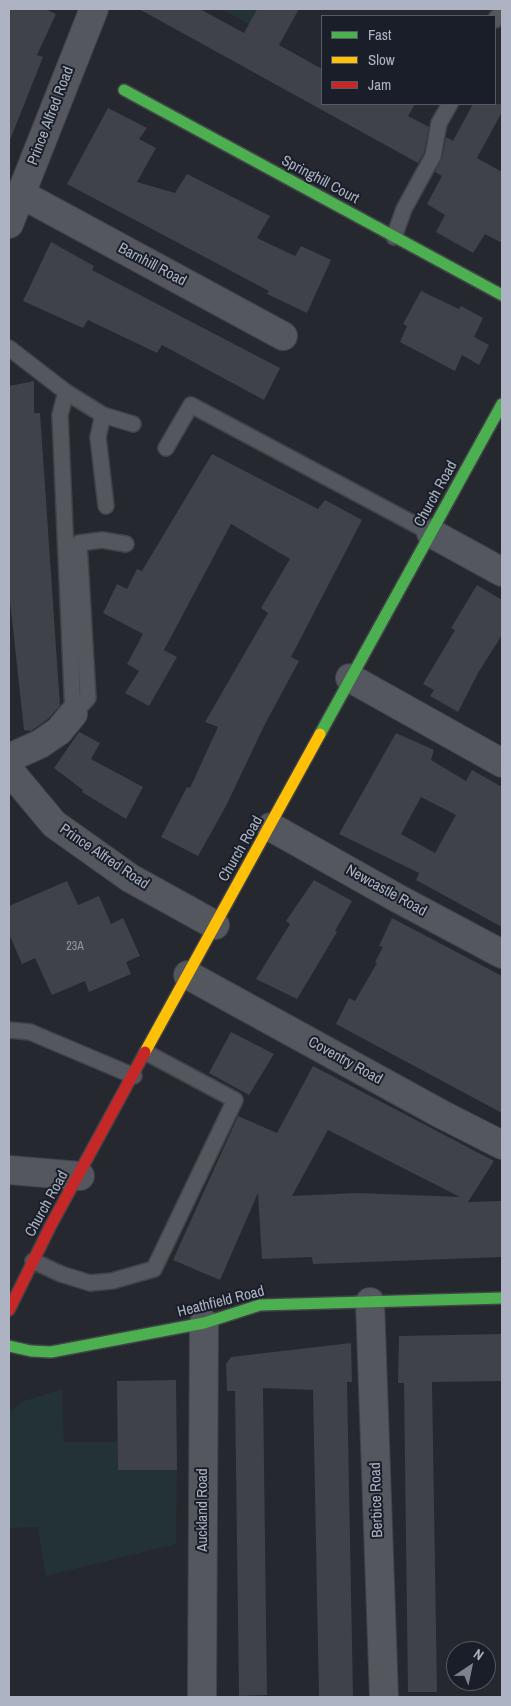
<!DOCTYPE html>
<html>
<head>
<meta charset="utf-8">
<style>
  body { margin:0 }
  #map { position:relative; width:511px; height:1706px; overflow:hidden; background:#25282f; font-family:"Archivo Narrow",sans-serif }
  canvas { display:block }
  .frame { position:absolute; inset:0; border:10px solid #adb3c2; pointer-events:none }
  .legend { position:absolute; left:321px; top:15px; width:175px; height:90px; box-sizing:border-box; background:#191e29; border:1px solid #545a66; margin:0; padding:6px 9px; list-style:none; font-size:15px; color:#adb3c2 }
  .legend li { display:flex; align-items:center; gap:10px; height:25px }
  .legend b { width:25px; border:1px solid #545a66 }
  .north { position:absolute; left:446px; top:1641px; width:50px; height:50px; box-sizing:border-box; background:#191e29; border:1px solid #545a66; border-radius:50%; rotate:34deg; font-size:14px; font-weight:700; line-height:20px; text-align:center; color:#adb3c2 }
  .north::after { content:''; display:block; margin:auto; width:18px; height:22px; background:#7d828f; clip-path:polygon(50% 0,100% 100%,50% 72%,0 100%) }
</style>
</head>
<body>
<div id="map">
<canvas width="511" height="1706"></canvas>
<div class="frame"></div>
<ul class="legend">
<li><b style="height:6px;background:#4caf50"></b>Fast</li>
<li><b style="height:6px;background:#ffc107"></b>Slow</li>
<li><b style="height:6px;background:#c62828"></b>Jam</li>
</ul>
<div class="north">N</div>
</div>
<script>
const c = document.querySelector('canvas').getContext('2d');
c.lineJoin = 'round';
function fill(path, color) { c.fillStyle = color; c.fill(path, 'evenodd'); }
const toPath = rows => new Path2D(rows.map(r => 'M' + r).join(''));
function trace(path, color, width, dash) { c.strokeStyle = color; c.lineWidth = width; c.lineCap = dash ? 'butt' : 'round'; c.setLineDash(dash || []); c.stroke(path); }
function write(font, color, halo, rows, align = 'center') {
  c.font = font + ' "Archivo Narrow",sans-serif'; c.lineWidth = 4; c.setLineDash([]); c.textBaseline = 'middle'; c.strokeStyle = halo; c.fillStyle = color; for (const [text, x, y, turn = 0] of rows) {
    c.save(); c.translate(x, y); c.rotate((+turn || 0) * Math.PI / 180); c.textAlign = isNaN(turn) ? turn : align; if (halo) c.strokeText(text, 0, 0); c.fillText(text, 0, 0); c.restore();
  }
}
fill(toPath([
  [220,9,257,9,249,24],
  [62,1389,64,1442,118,1442,118,1470,177,1470,176,1544,46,1576,38,1527,9,1528,9,1413,21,1402]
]), '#233235');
fill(toPath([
  [9,9,45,9,56,14,37,55,43,57,10,140],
  [139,9,200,9,244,33,257,9,299,9,279,45,322,69,322,104,415,104,408,116,429,127,424,153,418,163],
  [473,104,502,104,502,112,477,158,502,172,502,243,485,234,473,253,436,232,445,215,427,204,442,176,435,172,442,158,446,137,453,141],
  [108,108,147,128,139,139,156,148,137,182,175,193,187,174,270,216,257,238,295,256,301,246,331,260,307,313,267,294,269,291,67,184],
  [51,242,94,266,92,270,280,368,264,400,162,345,157,353,88,320,83,328,23,301],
  [421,291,459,309,461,306,483,318,474,337,489,345,479,365,462,355,455,371,400,342,407,326,403,324],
  [34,381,34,413,40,413,60,706,48,719,31,731,24,730,9,592,9,386],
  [212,454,318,509,325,500,362,520,291,657,299,661,265,724,226,806,198,856,161,837,187,787,190,788,218,727,205,722,268,613,261,608,290,559,231,524,164,650,177,657,149,706,125,693,139,671,127,664,143,634,103,613,117,584,127,589,137,569,142,571],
  [477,585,502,600,502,635,478,673,458,712,430,696,434,690,423,684,455,630,451,628],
  [79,732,100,743,91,759,143,787,126,819,82,792,83,790,54,768],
  [396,733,434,750,431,760,466,781,472,770,502,787,502,927,416,880,419,873,339,834],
  [421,797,456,815,435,853,401,834],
  [314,880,352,901,335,931,337,932,297,999,256,979,290,924,286,921],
  [67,881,78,905,99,896,111,924,123,918,140,956,126,962,131,974,89,992,85,981,52,995,35,958,22,964,9,934,9,906],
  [392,918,502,976,502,1113,336,1024,349,998,355,1001,377,963,375,962,383,947,379,946],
  [231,1032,274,1054,249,1095,209,1073],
  [313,1066,494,1161,468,1202,502,1201,502,1257,313,1264,312,1257,262,1259,258,1193,220,1280,173,1260,238,1116,277,1133],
  [328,1130,460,1197,357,1193,292,1196],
  [502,1334,502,1381,432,1382,437,1692,408,1692,404,1383,398,1383,399,1336],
  [351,1343,352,1382,347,1382,353,1697,319,1697,313,1390,263,1388,267,1695,239,1696,235,1391,227,1391,226,1364,231,1357],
  [176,1380,177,1470,118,1470,117,1381]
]), '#3f4248');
const lane = toPath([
  [495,20,497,17],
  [394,237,404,209,433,156,439,123,450,104],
  [9,348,66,392,103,415,133,424],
  [66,392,60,415,73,714],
  [103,415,98,437,106,506],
  [166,448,191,405,431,533],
  [73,714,88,698,79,543,102,540,126,544],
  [9,1030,30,1032,134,1076],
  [33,1261,61,1274,90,1283,112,1281,154,1269,235,1100,147,1053]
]);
const street = toPath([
  [21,194,283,336],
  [9,224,94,9],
  [431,533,502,572],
  [350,678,502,763],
  [9,758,40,744,59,731,73,714],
  [9,770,54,824,130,878,215,925],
  [271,827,397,898,502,954],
  [188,975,441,1114,502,1145],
  [9,1170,80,1176],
  [370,1302,384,1697],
  [202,1697,204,1323]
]);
const fast = toPath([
  [124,90,502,295],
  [320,734,502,404],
  [9,1346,31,1351,51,1352,204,1323,260,1305,502,1298]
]);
const slow = toPath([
  [145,1052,320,734]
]);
const jam = toPath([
  [9,1310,51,1225,145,1052]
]);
trace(lane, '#414349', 18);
trace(street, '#414349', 30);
trace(fast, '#414349', 14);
trace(slow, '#414349', 14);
trace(jam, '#414349', 14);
trace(lane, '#54575e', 15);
trace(street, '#54575e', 28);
trace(fast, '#4caf50', 11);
trace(slow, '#ffc107', 11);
trace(jam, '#c62828', 11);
write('12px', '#9297a4', null, [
  ["23A",75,947]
]);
write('15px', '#adb3c2', '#191e29', [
  ["Prince Alfred Road",51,116,-69],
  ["Springhill Court",320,180,28],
  ["Barnhill Road",152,265,28],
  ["Church Road",436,494,-61],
  ["Church Road",241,849,-60],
  ["Prince Alfred Road",104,857,34],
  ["Newcastle Road",386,891,29],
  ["Coventry Road",345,1061,29],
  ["Church Road",47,1204,-61],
  ["Heathfield Road",221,1302,-14],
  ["Berbice Road",377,1500,-92],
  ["Auckland Road",203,1510,-90]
]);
</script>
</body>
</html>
